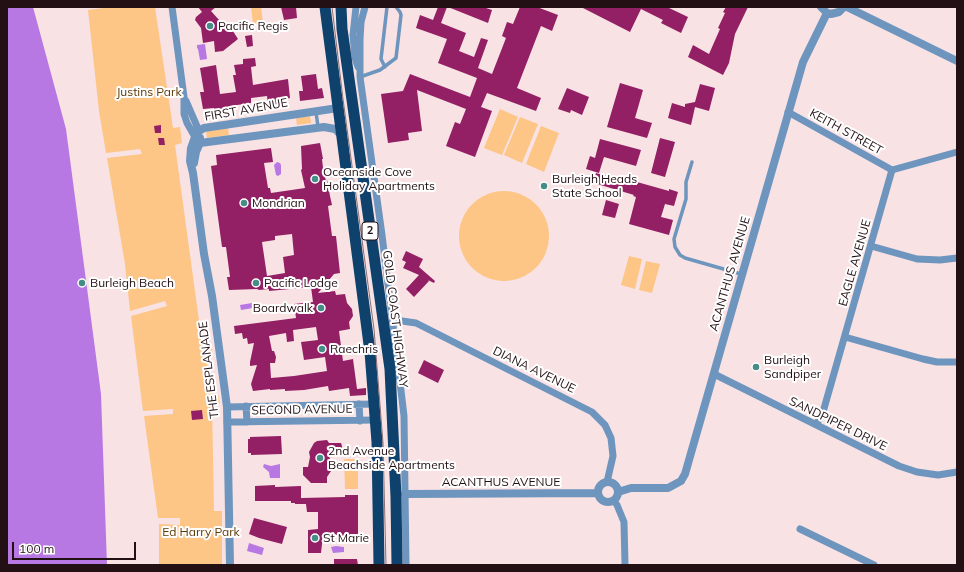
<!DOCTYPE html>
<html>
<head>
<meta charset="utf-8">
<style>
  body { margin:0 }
  #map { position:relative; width:964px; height:572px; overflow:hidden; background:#f9e2e4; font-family:Mulish,sans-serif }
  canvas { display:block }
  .frame { position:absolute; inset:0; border:8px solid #231014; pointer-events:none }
  .scale { position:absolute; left:12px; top:542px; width:124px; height:18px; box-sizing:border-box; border:2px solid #231014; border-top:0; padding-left:5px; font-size:12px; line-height:14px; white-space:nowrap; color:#231014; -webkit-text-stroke:3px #fff; paint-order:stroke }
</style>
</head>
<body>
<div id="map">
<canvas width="964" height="572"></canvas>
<div class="frame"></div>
<div class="scale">100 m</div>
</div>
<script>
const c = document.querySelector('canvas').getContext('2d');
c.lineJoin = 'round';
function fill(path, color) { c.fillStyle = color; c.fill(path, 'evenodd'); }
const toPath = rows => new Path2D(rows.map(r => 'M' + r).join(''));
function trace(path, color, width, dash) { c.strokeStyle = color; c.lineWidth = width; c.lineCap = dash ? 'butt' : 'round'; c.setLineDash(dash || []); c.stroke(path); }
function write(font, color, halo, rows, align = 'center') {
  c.font = font + ' Mulish,sans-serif'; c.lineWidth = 4; c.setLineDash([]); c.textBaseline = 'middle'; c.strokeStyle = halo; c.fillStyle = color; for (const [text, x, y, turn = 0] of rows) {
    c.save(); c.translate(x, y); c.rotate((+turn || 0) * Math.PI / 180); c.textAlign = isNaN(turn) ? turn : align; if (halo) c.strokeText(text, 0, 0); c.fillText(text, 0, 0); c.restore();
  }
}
fill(toPath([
  [111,7,155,7,173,128,180,127,182,143,175,145,203,350,212,349,213,355,206,356,211,394,218,394,220,403,212,403,214,511,222,511,222,565,159,565,159,524,180,525,180,518,158,518,144,416,173,414,173,409,143,411,131,316,167,306,165,301,130,311,125,264,107,158,142,154,140,149,106,153,99,111,88,10],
  [251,7,261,7,263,23,253,24],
  [500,109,518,117,502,155,484,148],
  [310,116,311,123,297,125,296,118],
  [520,117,538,124,522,163,504,155],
  [541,126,559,133,544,172,526,164],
  [228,128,229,135,207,138,206,131],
  '459 236a45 45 0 1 1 90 0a45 45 0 1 1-90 0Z',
  [629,256,642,259,635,289,621,285],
  [646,261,660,264,652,293,639,290],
  [344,459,358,459,358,489,345,489]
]), '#fdc586');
fill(toPath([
  [7,7,33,7,66,129,101,394,107,565,7,565],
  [205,44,207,59,200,60,198,49,197,48,197,45],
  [277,162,280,163,281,165,281,174,278,176,276,175,274,165],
  [258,302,259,307,241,310,240,305],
  [264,464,271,466,280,464,280,478,270,478,269,472,263,467],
  [249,543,264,548,262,555,247,551],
  [336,546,344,547,344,552,333,553,331,547]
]), '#b778e4');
fill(toPath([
  [198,7,216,7,211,11,228,30,231,28,238,39,223,51,215,52,214,41,203,43,201,28,195,20,196,17,202,12],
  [281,7,296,7,297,18,284,20],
  [438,7,447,7,441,23,466,33,459,51,474,57,481,38,488,40,478,68,492,74,506,38,502,36,507,22,513,24,520,7,537,7,558,15,552,31,541,26,517,88,541,98,536,111,487,93,481,107,492,111,475,157,446,146,455,122,460,124,466,109,417,90,422,131,408,133,409,140,388,143,381,94,403,91,410,74,470,97,477,78,438,63,447,39,416,28,420,15,433,20],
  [448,7,483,7,492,10,488,23],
  [581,7,667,7,688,17,681,33,661,23,663,20,641,9,630,32],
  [726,7,748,7,735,34,729,63,723,75,688,57,693,45,709,54,720,29,718,28,725,13,723,12],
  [252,35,253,46,247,47,245,36],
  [255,58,256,66,251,67,253,85,288,79,290,98,286,99,286,103,268,105,267,96,251,98,251,103,230,106,230,108,214,110,214,108,203,109,200,92,204,92,200,68,216,65,220,94,236,92,233,75,236,75,234,65,243,64,243,59],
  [316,74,318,89,322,88,324,98,300,101,299,91,303,91,301,76],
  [620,83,643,90,635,118,652,123,647,138,607,127],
  [700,84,715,88,709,111,695,107,691,125,668,118,672,103,685,107,685,104,695,102],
  [567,88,589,97,582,115,571,110,570,113,558,109],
  [161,125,161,133,155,133,154,126],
  [158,138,164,138,165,145,159,145],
  [660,138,675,142,665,177,651,173],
  [600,139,641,150,636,166,604,157,599,173,586,169,590,156,595,158],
  [320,143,323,159,322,159,324,177,325,177,326,181,327,180,330,196,332,205,328,206,332,236,336,236,340,273,334,274,318,293,335,291,336,295,345,294,347,303,352,309,353,316,349,322,350,329,339,331,343,361,353,359,357,389,366,388,366,395,350,396,349,388,329,391,328,386,304,390,285,391,285,389,270,390,270,389,253,391,251,384,257,365,250,366,250,362,254,343,248,344,247,338,243,339,242,333,235,334,234,326,296,318,294,304,313,302,311,287,269,291,269,289,259,290,257,289,229,290,227,277,230,277,226,247,222,247,211,166,217,165,216,155,271,148,273,162,264,163,268,188,270,188,271,193,305,188,301,170,302,169,301,146],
  [292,234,294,255,283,257,285,273,267,276,262,242,275,240,275,236],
  [316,327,318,340,301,342,304,360,325,357,327,371,294,376,271,378,270,363,275,363,276,357,274,351,272,351,269,336,286,333,287,342,294,341,293,330],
  [596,173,637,185,637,182,669,191,669,189,678,192,674,206,665,204,661,217,673,220,669,235,629,224,636,197,633,196,634,195,594,183],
  [606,200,619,204,615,218,602,215],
  [406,251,423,259,419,267,435,281,434,283,428,280,429,281,414,297,406,289,419,275,403,268,406,262,402,260],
  [424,360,444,370,438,383,418,373],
  [202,410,203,419,192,420,191,411],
  [281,436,282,454,251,455,251,453,248,453,248,439,250,439,250,437],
  [327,440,329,443,341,443,342,446,341,455,329,455,331,464,331,471,327,477,327,483,311,483,303,475,303,467,308,467,310,457,309,452,314,443,317,441],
  [275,485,275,487,301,486,301,498,345,497,345,495,358,495,358,535,347,537,339,537,339,535,323,535,321,553,308,553,308,530,318,529,318,512,307,512,306,504,295,504,295,503,291,503,291,501,255,501,255,486],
  [254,518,287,527,282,544,259,538,249,534],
  [334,559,357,559,358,565,334,565]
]), '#931f64');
trace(toPath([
  [385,67,381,59,387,7],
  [360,77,380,70,396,58,401,15,400,12,396,7],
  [316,112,318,127],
  [692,162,686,182,686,199,674,239,675,247,680,255,685,258,741,274]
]), '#6e95bd', 3.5);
trace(toPath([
  [172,7,184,97,184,114,187,123,195,137],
  [356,7,353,35,355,58,358,67],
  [365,7,361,22,360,39,360,77,382,235,402,399,404,416,406,565],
  [186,101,199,131],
  [788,112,892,170],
  [871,246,917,259,940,260,957,258],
  [393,322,402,321,416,323,592,412,605,425,611,438,613,456,607,482],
  [845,337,923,359,937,362,957,362],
  [714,374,899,466,917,472,938,475,957,472],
  [359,404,360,421],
  [246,406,247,422],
  [227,407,375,404],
  [227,422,376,420],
  [816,425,823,412,892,170,957,152],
  [614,501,617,505,624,522,625,565],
  [800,529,874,565]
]), '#6e95bd', 7);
trace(toPath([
  [821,7,827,13,831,14,839,12,844,7],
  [847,7,957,61],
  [200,143,324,127,335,129,342,136],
  [194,163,196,152,200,143,200,138],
  '598 492a10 10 0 1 1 20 0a10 10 0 1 1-20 0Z',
  [618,492,631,488,668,488,681,481,685,474,803,62,827,13],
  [405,494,598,493],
  [230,565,227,407,212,296,204,254,193,173,190,161,191,148,195,137,199,131,204,128,338,108]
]), '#6e95bd', 8);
trace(toPath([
  [325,7,370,352,377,442,379,565],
  [341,7,342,29,390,369,396,497,397,565]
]), '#0e416c', 11);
trace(toPath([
  [332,7,343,99,374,329,383,443,386,565]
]), '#867175', 1);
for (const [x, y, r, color] of [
  [210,26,4,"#468d88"],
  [315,179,4,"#468d88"],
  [544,186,4,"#468d88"],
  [244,203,4,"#468d88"],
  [82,283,4,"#468d88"],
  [256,283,4,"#468d88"],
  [321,308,4,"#468d88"],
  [322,349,4,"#468d88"],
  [756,367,4,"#468d88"],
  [320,458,4,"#468d88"],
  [315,538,4,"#468d88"]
]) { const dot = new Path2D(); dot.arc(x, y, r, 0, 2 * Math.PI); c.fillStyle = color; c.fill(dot); trace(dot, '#fff', 1.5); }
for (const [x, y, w] of [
  [370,231,16]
]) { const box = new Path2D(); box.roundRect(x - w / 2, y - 9, w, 18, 3); c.fillStyle = '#fff'; c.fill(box); trace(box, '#231014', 1); }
write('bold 11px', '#231014', null, [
  ["2",370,231]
]);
write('12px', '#231014', '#fff', [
  ["Pacific Regis",218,26],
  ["Oceanside Cove",323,172],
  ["Holiday Apartments",323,186],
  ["Burleigh Heads",552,179],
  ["State School",552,193],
  ["Mondrian",252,203],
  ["Burleigh Beach",90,283],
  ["Pacific Lodge",264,283],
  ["Boardwalk",313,308,"right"],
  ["Raechris",330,349],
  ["Burleigh",764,360],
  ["Sandpiper",764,374],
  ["2nd Avenue",328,451],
  ["Beachside Apartments",328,465],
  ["St Marie",323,538]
], 'left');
write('12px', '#5c3906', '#fff', [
  ["Justins Park",149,92],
  ["Ed Harry Park",201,532]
]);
write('12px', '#231014', '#fff', [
  ["FIRST AVENUE",246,110,-10],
  ["KEITH STREET",846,132,29],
  ["EAGLE AVENUE",855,263,-74],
  ["ACANTHUS AVENUE",730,274,-74],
  ["GOLD COAST HIGHWAY",395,319,83],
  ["THE ESPLANADE",209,370,-97],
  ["DIANA AVENUE",534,370,26],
  ["SECOND AVENUE",302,410,-1],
  ["SANDPIPER DRIVE",838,424,26],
  ["ACANTHUS AVENUE",501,482]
]);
</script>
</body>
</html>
